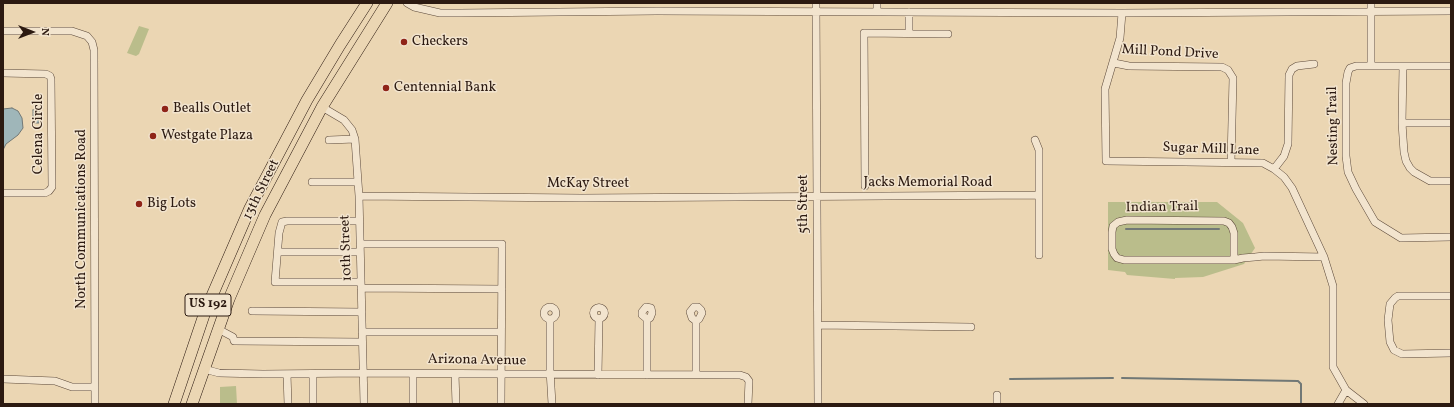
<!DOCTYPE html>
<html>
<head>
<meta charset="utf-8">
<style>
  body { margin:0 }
  #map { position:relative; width:1454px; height:407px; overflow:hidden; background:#ebd6b3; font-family:Vollkorn,serif }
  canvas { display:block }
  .frame { position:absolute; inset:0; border:4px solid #2c1a11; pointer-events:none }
  .north { position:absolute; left:12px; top:12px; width:40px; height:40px; -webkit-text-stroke:3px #f2e4ce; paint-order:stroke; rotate:90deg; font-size:11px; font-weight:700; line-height:16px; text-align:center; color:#2c1a11 }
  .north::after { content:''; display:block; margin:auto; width:14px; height:18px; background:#2c1a11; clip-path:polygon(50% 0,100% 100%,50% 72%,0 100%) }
</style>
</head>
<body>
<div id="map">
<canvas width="1454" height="407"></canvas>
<div class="frame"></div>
<div class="north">N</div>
</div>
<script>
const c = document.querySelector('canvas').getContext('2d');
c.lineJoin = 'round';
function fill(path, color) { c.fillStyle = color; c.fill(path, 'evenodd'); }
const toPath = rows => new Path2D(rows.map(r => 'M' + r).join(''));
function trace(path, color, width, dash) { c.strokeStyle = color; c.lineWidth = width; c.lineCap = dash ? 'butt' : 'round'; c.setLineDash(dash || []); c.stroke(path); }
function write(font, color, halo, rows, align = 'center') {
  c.font = font + ' Vollkorn,serif'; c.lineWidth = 3; c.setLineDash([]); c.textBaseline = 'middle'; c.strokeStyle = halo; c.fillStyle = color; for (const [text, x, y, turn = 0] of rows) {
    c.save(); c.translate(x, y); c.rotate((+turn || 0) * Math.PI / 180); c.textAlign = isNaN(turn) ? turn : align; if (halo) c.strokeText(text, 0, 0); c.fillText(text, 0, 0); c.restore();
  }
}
fill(toPath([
  [139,26,149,29,139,54,136,56,127,53],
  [1108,202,1217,202,1243,223,1255,248,1244,264,1203,277,1175,278,1175,279,1127,275,1125,272,1108,270],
  [236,386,237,404,220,404,220,387]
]), '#babd8b');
const water = toPath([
  [12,108,18,111,22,118,23,128,18,135,6,144,3,150,3,109,12,108],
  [33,110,39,110,39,123,33,123,33,110]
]);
fill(water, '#9fb6b9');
trace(water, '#717876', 1);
trace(toPath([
  [1126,229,1219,229],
  [1122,378,1298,381,1301,384,1301,404],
  [1010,379,1113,378]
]), '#717876', 2);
const minor = toPath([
  [407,3,414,7,440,13,460,13,657,11,1122,13,1451,11],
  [816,3,818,404],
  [1371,3,1371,65],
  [877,12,877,3],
  [1122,13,1120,38,1105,89,1106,161,1263,163,1274,169,1284,177,1292,188,1324,257,1333,286,1333,367,1346,390,1364,404],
  [3,31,72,31,87,36,92,42,94,50,95,404],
  [909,33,909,12],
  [1114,63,1129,66,1222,67,1228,70,1233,78,1231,162],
  [1403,66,1402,123,1404,152,1406,161,1410,168,1414,172,1430,181,1451,181],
  [1451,66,1356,66,1350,68,1348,72,1346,83,1346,156,1348,172,1356,189,1375,222,1401,238,1451,237],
  [3,73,46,74,50,76,51,79,52,187,49,191,45,193,3,193],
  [322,107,344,120,352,130,355,139,359,196,364,404],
  [1402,123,1451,123],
  [329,140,355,139],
  [1035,140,1039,150,1039,255],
  [1274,169,1284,156,1288,144,1289,75,1292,69,1297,66,1314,64],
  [312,182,358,182],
  [865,186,864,33,948,34],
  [359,196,582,198,1039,195],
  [359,221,287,221,282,222,279,233,275,282,361,282],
  [360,244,502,244,501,404],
  [278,252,360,252],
  [1234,260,1234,233,1232,227,1229,223,1224,221,1127,220,1118,222,1113,226,1112,232,1112,249,1114,254,1117,258,1124,260,1234,260,1243,258,1255,257,1264,256,1324,257],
  [361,288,502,289],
  [1451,296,1398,296,1395,298,1390,304,1388,320,1390,342,1394,350,1402,354,1451,353],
  '544 313a6 6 0 1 1 12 0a6 6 0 1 1-12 0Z',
  '593.5 313a5.5 5.5 0 1 1 11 0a5.5 5.5 0 1 1-11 0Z',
  [252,311,362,312],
  [550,319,550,370,552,404],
  [647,319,642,315,642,312,646,307,651,308,652,313,650,318,647,319,647,375],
  [818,325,971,327],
  [218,329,233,337,234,341,362,342],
  [362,332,501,332],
  [204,369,219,373,263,374,363,373,740,375,746,377,749,381,748,404],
  [287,374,288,404],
  [313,374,313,404],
  [413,374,413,404],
  [455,374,456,404],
  [598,375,599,319],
  [696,375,696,321,699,319,702,313,701,310,698,307,694,307,690,312,692,318,696,321],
  [3,379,55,381,72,387,95,387],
  [997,404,997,395],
  [1338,404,1346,390]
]);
const highway = toPath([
  [174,404,205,312,250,208,307,100,340,45,367,3],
  [192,404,229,299,265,215,322,107,387,3]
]);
trace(minor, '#5c493a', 8);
trace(highway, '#2c1a11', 12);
trace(minor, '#f2e4ce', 7);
trace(highway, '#ebd6b3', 11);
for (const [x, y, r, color] of [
  [404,42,4,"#8f2418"],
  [386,88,4,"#8f2418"],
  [165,109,4,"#8f2418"],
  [153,136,4,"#8f2418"],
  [139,204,4,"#8f2418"]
]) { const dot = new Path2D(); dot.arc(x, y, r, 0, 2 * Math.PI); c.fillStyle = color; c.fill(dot); trace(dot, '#f2e4ce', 1.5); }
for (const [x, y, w] of [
  [208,305,46]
]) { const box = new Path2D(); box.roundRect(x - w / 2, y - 11, w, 22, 3); c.fillStyle = '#f2e4ce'; c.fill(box); trace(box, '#2c1a11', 1); }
write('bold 13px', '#2c1a11', null, [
  ["US 192",208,305]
]);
write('14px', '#2c1a11', '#f2e4ce', [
  ["Checkers",412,42],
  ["Centennial Bank",394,88],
  ["Bealls Outlet",173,109],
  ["Westgate Plaza",161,136],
  ["Big Lots",147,204]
], 'left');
write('14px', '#2c1a11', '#f2e4ce', [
  ["Mill Pond Drive",1170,53,3],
  ["Nesting Trail",1334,126,-91],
  ["Celena Circle",39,134,-90],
  ["Sugar Mill Lane",1211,150,2],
  ["Jacks Memorial Road",928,183],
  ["McKay Street",588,184],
  ["13th Street",262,190,-64],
  ["5th Street",804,204,-90],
  ["Indian Trail",1162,208,-1],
  ["North Communications Road",82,219,-90],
  ["10th Street",347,248,-92],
  ["Arizona Avenue",477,361,1]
]);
</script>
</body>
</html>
